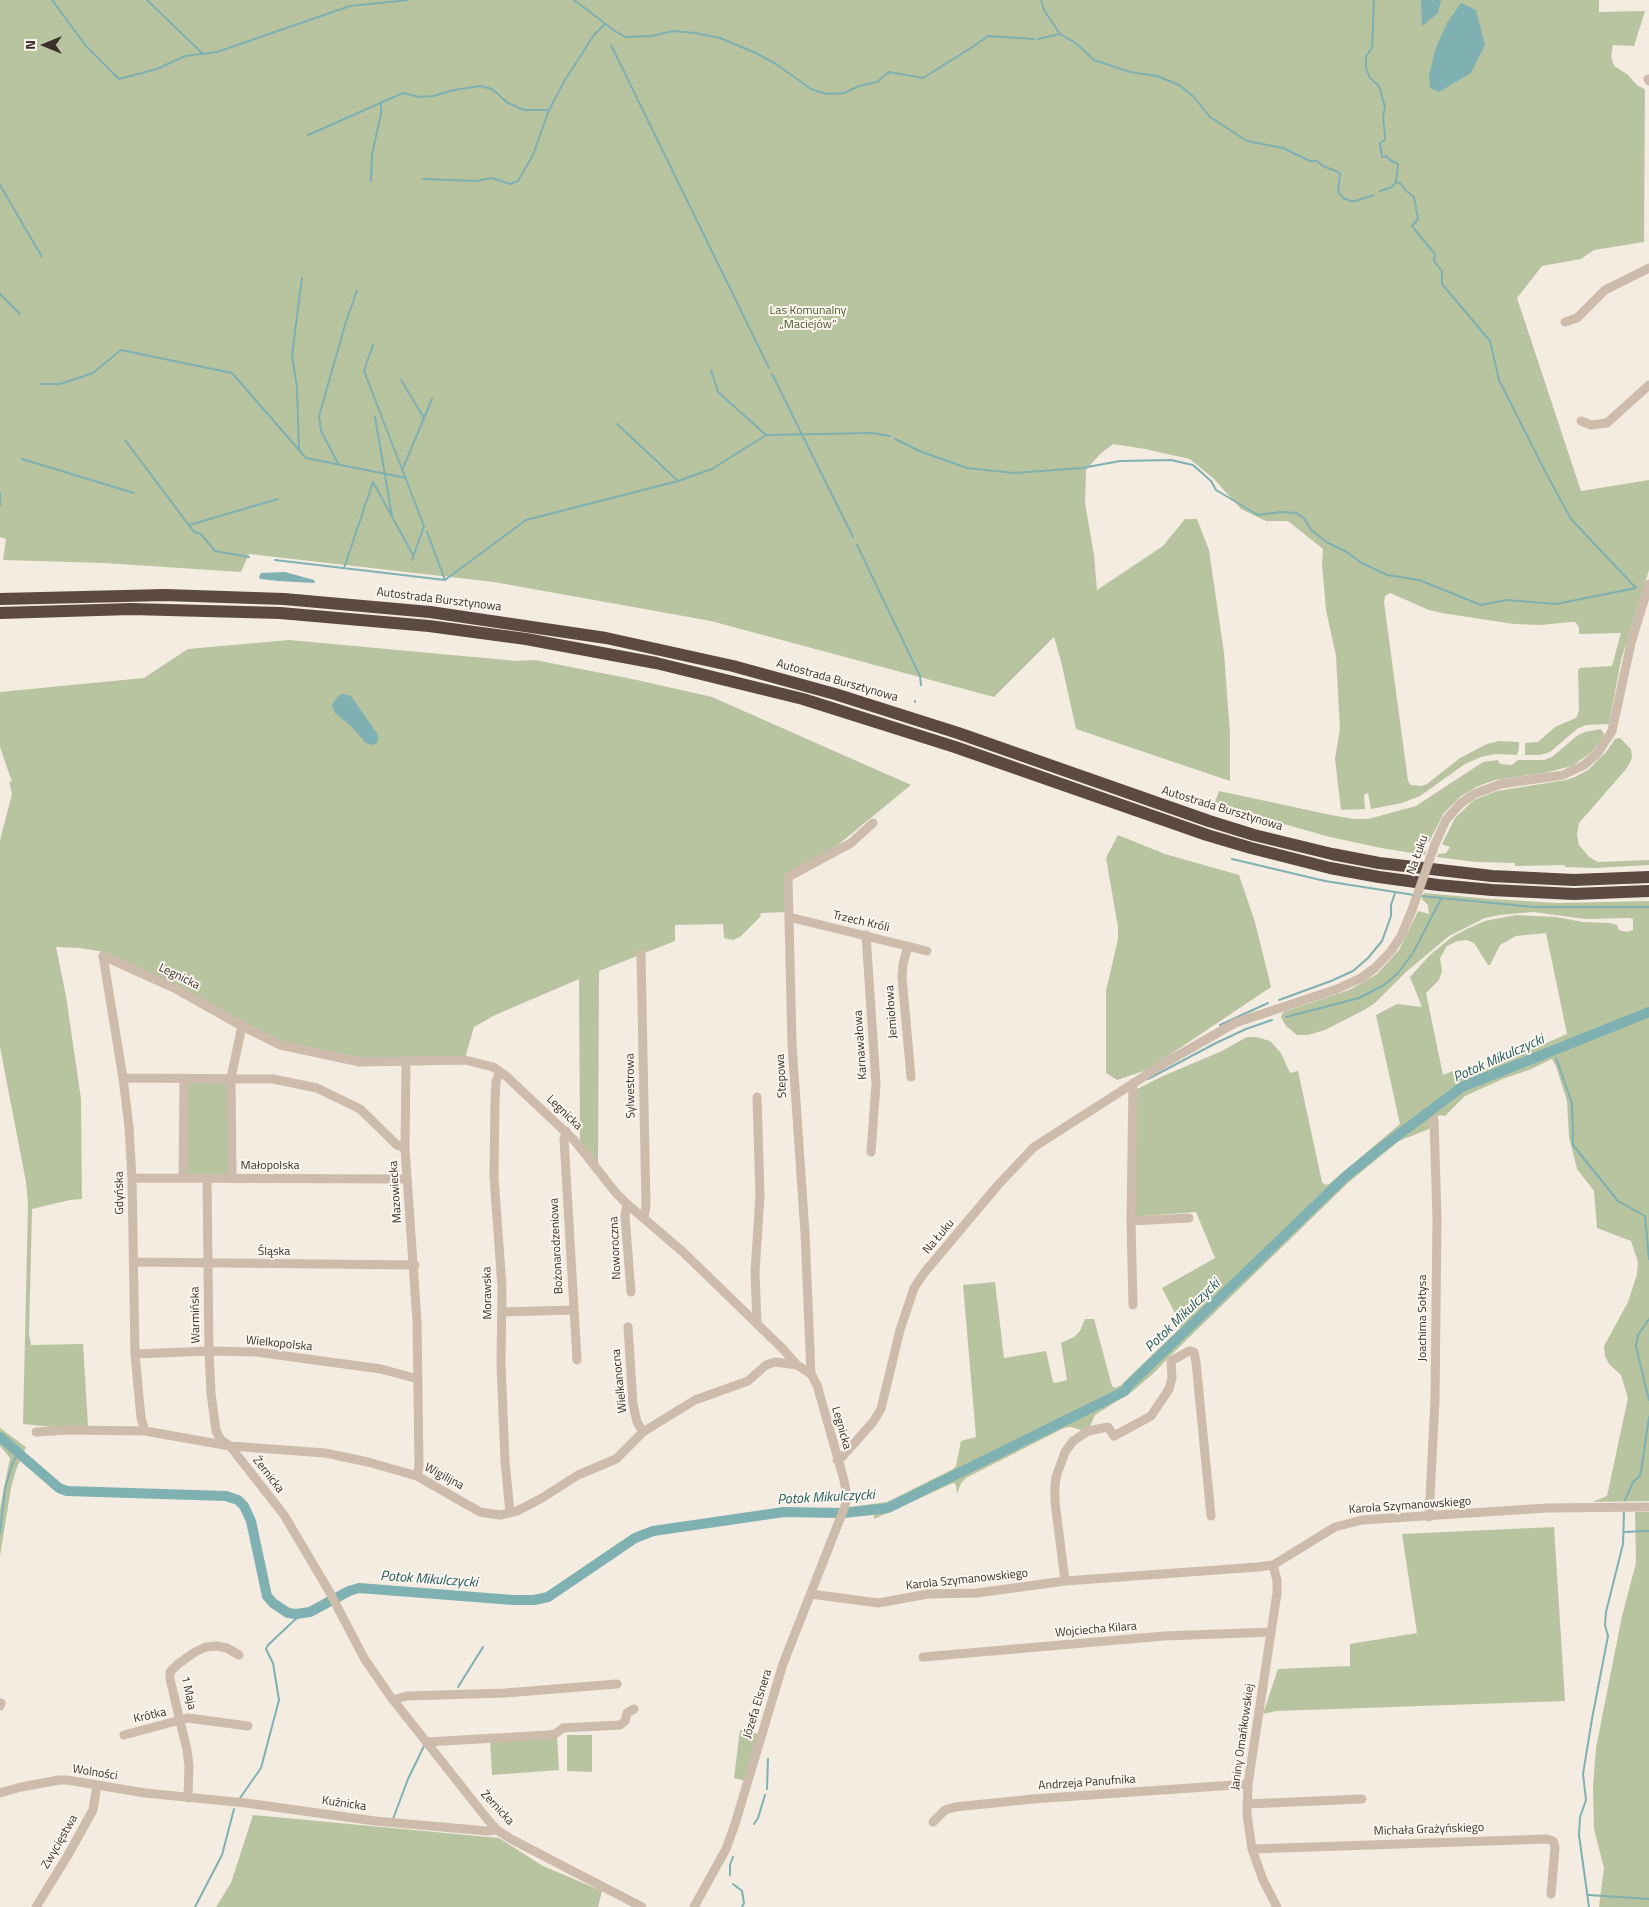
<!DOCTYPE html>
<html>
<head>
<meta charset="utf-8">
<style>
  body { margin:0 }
  #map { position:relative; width:1649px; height:1907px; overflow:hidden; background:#f4ebe1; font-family:"Titillium Web",sans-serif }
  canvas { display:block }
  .north { position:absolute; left:20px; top:20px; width:50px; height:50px; -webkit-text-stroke:4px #fbf5ee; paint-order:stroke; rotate:270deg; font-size:14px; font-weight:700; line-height:20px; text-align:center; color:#3b302b }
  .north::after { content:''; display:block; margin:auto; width:18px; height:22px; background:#3b302b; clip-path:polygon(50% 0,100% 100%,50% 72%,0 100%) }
</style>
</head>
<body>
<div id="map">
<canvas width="1649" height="1907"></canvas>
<div class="north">N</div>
</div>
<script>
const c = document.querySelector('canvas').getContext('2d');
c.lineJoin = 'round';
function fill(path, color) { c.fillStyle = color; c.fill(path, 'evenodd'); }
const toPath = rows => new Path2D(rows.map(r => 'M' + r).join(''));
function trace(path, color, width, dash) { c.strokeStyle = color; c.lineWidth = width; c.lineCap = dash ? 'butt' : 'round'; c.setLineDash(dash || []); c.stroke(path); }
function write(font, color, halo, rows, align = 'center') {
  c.font = font + ' "Titillium Web",sans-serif'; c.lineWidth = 4; c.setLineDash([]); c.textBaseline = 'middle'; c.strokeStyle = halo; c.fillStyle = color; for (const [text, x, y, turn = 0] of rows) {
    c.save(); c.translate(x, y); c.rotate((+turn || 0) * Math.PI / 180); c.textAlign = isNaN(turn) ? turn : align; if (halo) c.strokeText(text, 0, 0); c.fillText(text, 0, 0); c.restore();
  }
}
fill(toPath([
  [0,0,1599,0,1599,12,1645,11,1634,46,1613,45,1611,56,1614,66,1627,74,1638,86,1645,89,1644,242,1594,250,1581,259,1542,266,1517,298,1581,491,1649,480,1649,570,1621,660,1609,724,1586,725,1577,729,1550,752,1540,755,1525,755,1525,743,1538,742,1555,727,1576,718,1579,711,1578,670,1580,668,1612,666,1621,633,1579,634,1579,627,1575,622,1571,622,1540,625,1514,624,1442,613,1429,610,1390,593,1385,596,1384,602,1408,781,1411,785,1421,786,1427,784,1460,758,1487,744,1499,741,1519,742,1519,748,1517,755,1496,754,1481,757,1465,764,1420,796,1402,803,1371,809,1368,793,1364,795,1365,809,1341,810,1335,759,1340,729,1336,656,1326,610,1322,563,1323,549,1288,521,1266,521,1241,509,1214,479,1190,459,1145,449,1113,444,1100,454,1086,470,1085,503,1094,555,1097,590,1163,546,1185,519,1197,519,1209,550,1224,653,1230,734,1230,781,1076,729,1061,661,1054,637,994,697,711,621,494,582,249,554,241,572,104,563,3,560,6,539,0,537],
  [289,640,517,661,535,660,637,680,712,697,911,785,812,866,785,877,787,912,761,913,760,917,740,937,733,940,724,938,723,924,675,925,675,941,599,971,598,1164,580,1143,579,979,495,1015,474,1027,465,1058,360,1062,280,1045,179,986,104,952,80,948,56,947,66,996,81,1099,82,1199,70,1200,32,1209,29,1334,31,1345,83,1344,88,1426,53,1427,23,1424,28,1205,26,1182,0,1047,0,840,12,794,9,781,12,782,0,747,0,692,144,678,188,649],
  [1601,729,1604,734,1602,739,1592,752,1572,766,1544,773,1495,780,1476,787,1460,797,1444,813,1429,842,1421,839,1422,847,1426,851,1425,855,1381,848,1330,837,1259,817,1215,802,1219,791,1331,815,1354,819,1368,819,1416,806,1483,762,1498,760,1500,764,1512,765,1518,760,1544,760,1552,757,1578,735,1585,732],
  [1620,738,1631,749,1632,758,1627,768,1579,823,1577,835,1579,845,1589,857,1598,862,1649,860,1649,865,1594,868,1565,867,1565,865,1515,866,1515,863,1476,862,1437,857,1438,854,1446,853,1450,847,1442,844,1455,818,1474,800,1497,791,1566,780,1575,777,1588,770,1606,752,1615,739],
  [1118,835,1165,854,1239,875,1255,922,1271,987,1147,1070,1117,1080,1106,1073,1106,991,1118,939,1118,927,1106,858],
  [1424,893,1491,899,1558,903,1649,901,1649,1501,1593,1502,1607,1496,1628,1398,1621,1375,1609,1364,1605,1356,1604,1346,1628,1302,1637,1274,1638,1262,1631,1241,1597,1228,1594,1191,1577,1169,1569,1137,1567,1101,1556,1066,1552,1059,1529,1070,1505,1078,1465,1096,1445,1116,1439,1115,1429,1129,1399,1141,1349,1182,1169,1357,1156,1371,1133,1391,1095,1415,1090,1426,1081,1430,1071,1427,1064,1428,966,1478,961,1483,957,1494,956,1485,953,1483,874,1519,874,1515,847,1517,850,1507,887,1502,953,1469,956,1466,961,1441,976,1437,963,1285,995,1282,1004,1358,1046,1351,1053,1382,1055,1383,1067,1380,1061,1343,1074,1337,1080,1331,1085,1319,1094,1319,1112,1386,1115,1388,1121,1385,1180,1328,1180,1323,1162,1288,1215,1258,1196,1212,1131,1217,1133,1091,1163,1076,1222,1051,1247,1037,1256,1037,1270,1041,1281,1053,1290,1073,1298,1071,1322,1182,1325,1185,1329,1184,1400,1124,1376,1015,1397,1004,1422,1007,1410,977,1430,955,1452,937,1469,928,1485,921,1516,915,1556,917,1583,922,1610,923,1617,925,1619,930,1627,932,1633,930,1633,919,1629,918,1586,919,1533,912,1499,915,1485,918,1449,936,1406,972,1375,1003,1364,1010,1325,1030,1308,1035,1297,1035,1286,1026,1281,1017,1283,1012,1349,990,1377,974,1399,950,1418,911,1429,914,1428,905,1422,899],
  [1546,933,1567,1034,1477,1073,1471,1071,1463,1072,1458,1069,1443,1075,1426,993,1439,980,1442,971,1440,958,1447,946,1457,941,1467,940,1474,943,1488,965,1490,965,1500,945,1516,936],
  [184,1078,231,1078,232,1178,183,1178],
  [0,1428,26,1447,16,1470,11,1488,0,1556,0,1509,10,1458,0,1446],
  [1635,1512,1649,1512,1649,1907,1599,1907,1604,1868,1594,1829,1593,1787,1596,1748,1622,1616,1636,1563],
  [1554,1527,1565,1701,1276,1711,1263,1714,1278,1669,1350,1666,1350,1644,1417,1633,1402,1534],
  [740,1730,759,1734,745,1781,734,1778],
  [567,1735,592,1735,592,1772,567,1771],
  [557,1736,559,1770,492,1775,490,1740],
  [253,1815,499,1838,543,1866,602,1891,598,1907,216,1907,231,1883]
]), '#b8c4a0');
fill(toPath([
  [1421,0,1441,0,1438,13,1422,26],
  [1461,3,1476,10,1485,45,1471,73,1439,92,1430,88,1429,75,1435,50,1447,23],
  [285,572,314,580,315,583,279,581,260,579,259,577,261,573],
  [343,694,351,696,378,735,378,741,376,744,372,745,366,743,351,726,334,712,332,704,339,695]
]), '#7fb0b2');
trace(toPath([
  [52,0,86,46,119,79,157,69,185,56,217,52,350,6,408,0],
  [147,0,203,54],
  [574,0,615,31],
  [1041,0,1044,10,1060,34],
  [1374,0,1372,48,1366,56,1366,68,1370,78,1379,86,1385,107,1383,117,1385,135,1385,140,1380,143,1382,157,1386,156,1390,160,1398,164,1396,182,1392,187,1380,191],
  [617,32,625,37,652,36,673,31,695,33,720,38,756,53,776,64,811,89,827,94,844,93,859,86,877,82,889,72,923,78,974,46,988,36,1034,39],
  [1038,39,1060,34,1077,44,1094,60,1130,72,1157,76,1179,85,1194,97,1210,117,1247,141,1283,148,1310,161,1317,161,1323,166,1338,172,1340,174,1338,191,1343,198,1351,201,1355,201,1374,195],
  [611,45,769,368],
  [308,135,403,93,420,97,433,96,454,90,480,86,492,89,508,103,524,110,549,110],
  [423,179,476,181,492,178,510,184,518,181,533,155,549,110,565,80,594,35,605,24],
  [371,181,372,154,381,114,381,103],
  [1396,182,1401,184,1405,190,1414,197,1418,219,1412,226,1435,254,1434,261,1442,271,1442,284,1490,341,1499,380,1546,473,1571,519,1636,588],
  [0,185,42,257],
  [0,294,20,314],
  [373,345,364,371,424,526,412,560],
  [711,370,718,392,766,435],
  [772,374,853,537],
  [401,380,424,418],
  [40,384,60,384,93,373,121,350,232,373,306,458,406,478],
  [375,417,392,516],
  [617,424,678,481],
  [895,439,922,452,967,468,1014,473,1082,468,1120,461,1171,460,1193,465,1211,481,1216,490,1258,515,1281,512,1296,513,1304,518,1311,530,1328,543,1345,551,1362,563,1387,575,1419,580,1481,605,1506,600,1556,604,1636,588],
  [125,440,194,532,201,534,215,551,249,557],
  [299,450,297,388,292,355,302,278],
  [22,459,134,493],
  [339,465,321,431,319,416,345,325,357,290],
  [403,468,432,399],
  [373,482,413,555],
  [0,493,0,505],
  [189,525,278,499],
  [427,532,445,580],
  [857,545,920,676,921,685],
  [275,560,445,580,526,520,678,481,712,469,766,435,871,433,890,436],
  [344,568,373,482],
  [915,702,915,701],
  [1232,859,1325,881,1414,895],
  [1421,896,1534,907,1649,907],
  [1279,1000,1331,981,1353,971,1368,958,1382,941,1391,916,1391,905,1395,893],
  [1286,1017,1359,998,1384,985,1398,973,1413,953,1441,899],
  [1220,1025,1268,1003],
  [1554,1049,1555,1052],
  [1556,1058,1572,1103,1573,1145,1618,1201,1645,1216,1649,1259],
  [1148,1079,1216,1043,1246,1029,1272,1020],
  [1649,1319,1638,1335,1636,1346,1649,1400],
  [1625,1500,1633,1482,1639,1477,1641,1472,1649,1417],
  [833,1515,833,1512],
  [1624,1532,1649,1531],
  [0,1533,5,1488,12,1465,18,1452],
  [458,1687,483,1647],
  [767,1789,768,1759],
  [240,1798,261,1768,279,1700,273,1663,266,1649,268,1645,301,1614],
  [393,1819,408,1779,424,1746],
  [754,1824,758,1818,765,1795],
  [730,1875,730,1865,733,1857],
  [733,1884,742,1891,744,1903,742,1907],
  [1589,1895,1649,1899],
  [195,1907,222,1855,234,1809],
  [1589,1907,1579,1835,1580,1817,1586,1800,1583,1774,1592,1719,1608,1636,1605,1625,1606,1612,1623,1544,1624,1512]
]), '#7fb0b2', 2);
trace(toPath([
  [0,1437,59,1488,67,1491,226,1496,238,1500,244,1506,251,1521,267,1596,273,1603,288,1613,296,1614,310,1612,349,1591,359,1588,513,1600,534,1600,548,1597,635,1538,653,1531,784,1512,844,1513,888,1508,1125,1391,1129,1385,1345,1177,1377,1151,1462,1087,1649,1012]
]), '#7fb0b2', 10);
trace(toPath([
  [1648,79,1649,81],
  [1565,322,1577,318,1605,290,1649,268],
  [1581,421,1591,425,1607,423,1649,385],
  [1435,844,1446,820,1460,804,1474,794,1501,784,1563,775,1584,765,1597,754,1612,731,1631,643,1649,584],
  [789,917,927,951],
  [866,935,876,1084,871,1152],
  [908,946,903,964,902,977,911,1077],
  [641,954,646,1206,644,1217],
  [103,956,176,989,242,1026,280,1045,360,1062,465,1060,493,1067,505,1075,574,1140,616,1193,627,1204,683,1252,783,1349,797,1365,811,1374,817,1385,844,1480,847,1497,845,1506,783,1664,735,1824,726,1849,694,1907],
  [103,956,123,1078,129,1127,132,1178,135,1354,141,1418,145,1431],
  [500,1072,496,1081,495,1101,494,1177,502,1287,501,1364,505,1461,510,1513],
  [123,1078,273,1079,317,1088,360,1109,397,1145,405,1148,417,1321,419,1467,417,1476],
  [1133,1083,1131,1221,1133,1305],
  [757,1097,760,1196,755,1272,757,1324],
  [566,1131,564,1139,577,1360],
  [405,1148,406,1061],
  [132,1178,407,1179],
  [183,1178,184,1078],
  [207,1178,209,1351,211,1393,216,1431,221,1440,230,1446,284,1515,329,1591,364,1658,390,1696,488,1820,497,1830,511,1839,642,1907],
  [232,1178,231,1078,242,1026],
  [627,1204,625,1216,631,1292],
  [1131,1221,1189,1218],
  [133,1262,415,1265],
  [502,1312,574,1310],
  [628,1327,633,1404,637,1422,643,1432],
  [135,1354,209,1351,256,1352,381,1369,418,1379],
  [811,1374,805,1233,792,1044,788,877,851,843,873,823],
  [36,1432,70,1430,145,1431,230,1446,325,1453,368,1462,417,1476,480,1512,500,1515,517,1511,542,1498,578,1475,616,1459,643,1432,695,1400,748,1381,766,1365,775,1362,797,1365],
  [837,1460,842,1457,873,1422,881,1409,900,1330,914,1288,924,1273,998,1185,1034,1147,1165,1063,1235,1023,1337,989,1361,978,1375,968,1391,951,1401,936,1412,910],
  [1429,1517,1435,1400,1437,1218,1434,1120],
  [1273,1565,1277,1580,1277,1593,1248,1784,1247,1815,1252,1849,1263,1880,1277,1907],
  [1065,1581,1055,1502,1055,1488,1056,1477,1065,1452,1073,1441,1088,1431,1108,1427,1114,1436,1151,1416,1169,1389,1172,1378,1171,1361,1189,1351,1194,1352,1196,1362,1211,1516],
  [811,1594,878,1603,928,1594,977,1593,1065,1581,1258,1567,1273,1565,1335,1527,1362,1520,1547,1508,1649,1507],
  [923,1657,1164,1636,1271,1632],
  [393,1700,407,1696,505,1693,617,1684],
  [0,1706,1,1703],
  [124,1735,188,1718,248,1726],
  [426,1742,549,1735,555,1734,563,1728,620,1725,625,1721,627,1713,634,1709],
  [0,1793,21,1787,59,1780,67,1780,145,1793,246,1803,375,1821,487,1831,497,1830],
  [188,1798,189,1766,187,1750,170,1679,170,1672,178,1664,195,1652,206,1647,217,1646,227,1648,239,1655],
  [1247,1804,1362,1799],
  [933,1822,945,1810,955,1807,1033,1799,1248,1784],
  [1252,1849,1547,1839,1553,1841,1555,1847,1551,1894],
  [36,1907,68,1855,93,1810,97,1785]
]), '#cdbbac', 9);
trace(toPath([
  [0,599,165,595,284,599,430,612,606,638,733,666,835,694,958,733,1209,821,1254,835,1332,854,1379,863,1492,876,1574,880,1649,877],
  [0,613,131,609,280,613,429,626,526,639,656,663,803,699,955,747,1207,835,1251,848,1330,868,1379,877,1438,885,1492,890,1574,894,1649,891]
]), '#5c4a42', 12);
trace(toPath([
  [1412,910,1435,844]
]), '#cdbbac', 9);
write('12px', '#4a5a2e', '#fbf5ee', [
  ["Las Komunalny",808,311],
  ["„Maciejów”",808,325]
]);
write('12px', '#3b302b', '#fbf5ee', [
  ["Autostrada Bursztynowa",439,600,7],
  ["Autostrada Bursztynowa",837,681,16],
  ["Autostrada Bursztynowa",1222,809,17],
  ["Na Łuku",1418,855,-70],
  ["Trzech Króli",861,922,13],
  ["Legnicka",179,977,26],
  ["Jemiołowa",892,1012,-94],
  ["Karnawałowa",861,1045,-94],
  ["Stepowa",782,1076,-93],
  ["Sylwestrowa",631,1086,-91],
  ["Legnicka",564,1113,44],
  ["Małopolska",270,1166],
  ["Mazowiecka",396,1192,-94],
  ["Gdyńska",120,1193,-91],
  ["Na Łuku",939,1237,-50],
  ["Bożonarodzeniowa",557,1246,-93],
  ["Noworoczna",616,1248,-93],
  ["Śląska",274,1252],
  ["Morawska",488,1293,-91],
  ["Warmińska",196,1315,-91],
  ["Joachima Sołtysa",1423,1318,-90],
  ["Wielkopolska",279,1344,6],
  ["Wielkanocna",620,1381,-96],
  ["Legnicka",841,1428,74],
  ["Żernicka",268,1475,52],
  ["Wigilijna",444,1477,28],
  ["Karola Szymanowskiego",1410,1506,-4],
  ["Karola Szymanowskiego",967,1580,-6],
  ["Wojciecha Kilara",1096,1630,-5],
  ["1 Maja",188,1693,77],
  ["Józefa Elsnera",758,1704,-73],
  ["Krótka",150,1716,-13],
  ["Janiny Omańkowskiej",1243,1737,-82],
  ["Wolności",95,1773,9],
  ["Andrzeja Panufnika",1087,1783,-4],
  ["Kuźnicka",344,1804,8],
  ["Żernicka",497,1808,47],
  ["Michała Grażyńskiego",1429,1830,-2],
  ["Zwycięstwa",60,1842,-60]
]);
write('italic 14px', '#1f5a5e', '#fbf5ee', [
  ["Potok Mikulczycki",1499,1059,-24],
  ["Potok Mikulczycki",1183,1316,-44],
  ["Potok Mikulczycki",826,1498,-3],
  ["Potok Mikulczycki",429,1580,4]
]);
</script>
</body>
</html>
